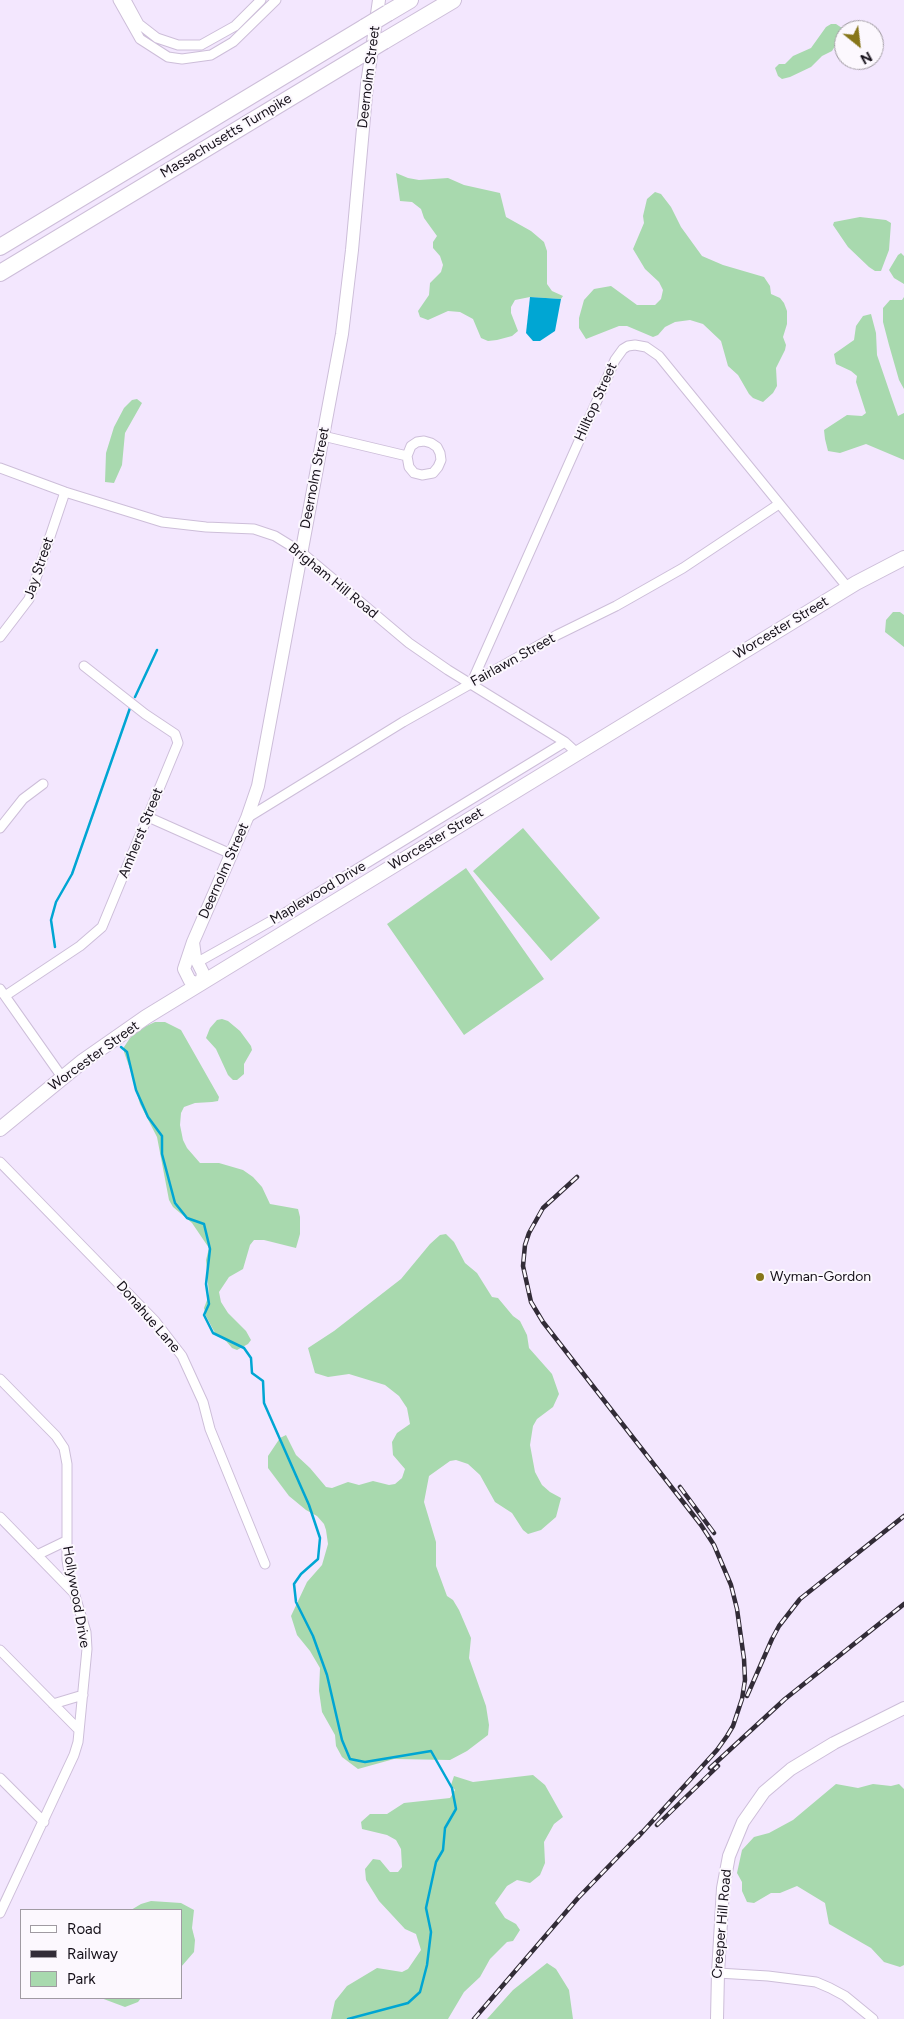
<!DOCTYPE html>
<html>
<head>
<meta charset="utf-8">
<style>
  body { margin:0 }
  #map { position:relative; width:904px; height:2019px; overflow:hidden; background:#f3e7fe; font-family:Figtree,sans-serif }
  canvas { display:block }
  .legend { position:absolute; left:20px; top:1909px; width:162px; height:90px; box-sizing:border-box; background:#fcf8fe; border:1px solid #a09ba2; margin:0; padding:6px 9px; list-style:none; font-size:15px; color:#151019 }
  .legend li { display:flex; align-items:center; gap:10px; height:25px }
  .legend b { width:25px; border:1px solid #a09ba2 }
  .north { position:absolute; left:834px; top:20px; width:50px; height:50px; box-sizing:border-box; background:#fcf8fe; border:1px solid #a09ba2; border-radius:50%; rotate:151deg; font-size:14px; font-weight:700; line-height:20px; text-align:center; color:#151019 }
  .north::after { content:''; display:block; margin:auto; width:18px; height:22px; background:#87761a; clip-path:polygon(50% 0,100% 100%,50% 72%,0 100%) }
</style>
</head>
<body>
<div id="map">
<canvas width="904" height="2019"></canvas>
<ul class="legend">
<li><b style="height:6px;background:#fff"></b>Road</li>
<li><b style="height:6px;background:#322c37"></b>Railway</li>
<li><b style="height:14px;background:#a8d9ae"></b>Park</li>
</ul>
<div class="north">N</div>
</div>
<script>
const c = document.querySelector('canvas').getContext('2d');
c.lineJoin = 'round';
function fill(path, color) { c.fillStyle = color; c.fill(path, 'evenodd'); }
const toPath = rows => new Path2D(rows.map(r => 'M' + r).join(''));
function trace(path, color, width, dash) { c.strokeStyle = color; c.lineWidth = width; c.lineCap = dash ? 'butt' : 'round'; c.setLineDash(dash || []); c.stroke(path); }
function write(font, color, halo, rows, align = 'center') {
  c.font = font + ' Figtree,sans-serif'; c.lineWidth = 4; c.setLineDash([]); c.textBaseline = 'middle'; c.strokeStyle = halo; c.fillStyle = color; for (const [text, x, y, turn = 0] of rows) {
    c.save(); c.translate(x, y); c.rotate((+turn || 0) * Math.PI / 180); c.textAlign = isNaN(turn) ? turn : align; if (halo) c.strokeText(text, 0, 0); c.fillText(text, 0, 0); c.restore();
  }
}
fill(toPath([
  [831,24,836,24,842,28,841,36,832,51,822,56,811,67,790,77,782,79,778,76,775,68,779,64,785,64,793,56,811,48,826,27],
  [396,173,408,178,419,180,448,178,464,185,500,193,506,217,531,231,544,242,547,251,547,284,552,291,563,296,561,299,530,297,515,300,511,307,511,313,518,331,512,336,497,340,488,341,481,338,473,319,460,312,448,311,428,320,420,317,418,311,429,295,430,283,441,272,443,265,440,256,433,248,433,242,437,236,424,218,421,209,412,202,400,201],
  [655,192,661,194,671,207,681,227,702,256,723,265,764,277,770,286,771,294,780,298,784,303,787,311,787,324,783,337,786,345,785,350,776,368,777,386,773,393,763,402,753,398,749,394,738,375,728,366,721,341,703,324,690,320,675,322,665,327,658,335,653,337,627,326,619,326,586,339,579,328,579,318,584,300,594,289,611,286,637,305,655,305,661,299,663,290,659,282,645,269,633,249,644,223,643,216,647,199],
  [860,217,886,220,891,223,889,250,881,271,875,271,869,267,848,247,833,225,834,222],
  [901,253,904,256,904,284,894,278,889,270,898,255],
  [904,297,904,389,899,380,889,345,883,322,883,308,890,300,902,300],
  [871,314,876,333,877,355,892,399,898,416,904,413,904,460,866,444,840,453,828,451,825,439,824,430,847,415,862,416,866,413,856,382,857,376,851,371,836,364,834,354,854,340,856,326,863,316],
  [137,399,142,403,125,433,122,465,114,483,105,482,106,453,114,427,124,408,132,400],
  [893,612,900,612,904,615,904,647,885,632,886,620],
  [523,828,600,918,551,961,473,871],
  [466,868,544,979,464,1035,387,924],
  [222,1019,228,1021,240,1031,251,1046,252,1050,244,1064,244,1074,237,1080,233,1080,228,1075,216,1049,206,1038,210,1028,217,1020],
  [155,1022,165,1022,181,1030,219,1097,218,1101,212,1102,195,1103,184,1107,181,1113,180,1125,183,1140,187,1148,200,1163,219,1163,243,1170,253,1177,262,1187,270,1204,298,1209,300,1217,300,1234,296,1248,264,1240,254,1240,250,1245,243,1269,229,1277,219,1292,221,1302,228,1313,246,1331,251,1340,248,1344,237,1350,232,1348,226,1341,215,1333,206,1316,204,1308,209,1295,206,1260,209,1248,192,1223,173,1207,169,1200,157,1137,140,1104,130,1069,124,1052,124,1047,130,1038,142,1028],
  [446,1234,454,1242,465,1263,477,1273,492,1297,498,1298,513,1316,520,1321,527,1335,529,1348,552,1374,559,1394,553,1407,537,1419,533,1426,530,1445,535,1472,542,1485,550,1492,561,1498,556,1517,541,1530,528,1534,523,1530,512,1513,495,1502,480,1475,468,1464,456,1460,450,1461,429,1476,424,1502,436,1542,436,1566,447,1596,453,1600,459,1610,471,1638,469,1658,486,1706,489,1725,488,1735,467,1751,450,1760,394,1759,358,1769,342,1757,336,1746,335,1735,322,1712,319,1691,320,1668,310,1651,297,1635,291,1616,307,1582,322,1565,328,1544,326,1530,324,1524,317,1516,306,1510,289,1496,268,1468,268,1456,280,1438,286,1435,296,1455,310,1468,326,1487,332,1488,348,1482,359,1485,373,1481,389,1485,395,1484,402,1478,405,1469,393,1455,392,1442,397,1433,410,1424,407,1408,399,1396,385,1385,349,1374,328,1377,315,1373,308,1348,334,1331,401,1279,430,1244,440,1235],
  [533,1775,545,1785,563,1817,554,1824,544,1842,545,1863,540,1875,530,1883,517,1880,507,1886,495,1903,505,1918,516,1924,520,1930,513,1941,507,1942,490,1959,480,1977,464,1992,448,2019,331,2019,335,2001,347,1986,377,1968,402,1972,408,1969,421,1950,416,1934,405,1929,379,1901,366,1880,365,1869,373,1859,380,1860,390,1872,398,1872,402,1867,401,1849,396,1840,387,1835,362,1829,361,1822,370,1814,387,1814,404,1803,450,1798,455,1790,451,1785,454,1776,473,1782],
  [836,1784,858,1788,873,1784,891,1786,899,1784,904,1789,904,1965,900,1967,884,1962,871,1948,829,1924,825,1903,797,1886,780,1893,771,1893,754,1903,747,1902,742,1891,742,1882,737,1873,742,1850,754,1837,769,1833,793,1820],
  [151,1901,181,1903,194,1910,192,1928,195,1940,194,1952,181,1967,181,1910,131,1910,141,1904],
  [547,1963,556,1969,569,1990,573,2019,487,2019,513,1990],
  [101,1998,141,1998,138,2002,125,2007]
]), '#a8d9ae');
fill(toPath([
  [530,297,561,299,555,331,540,341,533,341,526,333]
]), '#00a6d3');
trace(toPath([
  [135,697,157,650],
  [55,947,51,920,56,902,72,874,130,708],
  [121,1047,127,1052,136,1090,148,1117,162,1136,162,1154,175,1203,187,1218,204,1224,210,1249,206,1284,209,1304,204,1315,213,1333,244,1348,251,1358,252,1373,263,1381,264,1403,309,1505,320,1538,318,1559,301,1574,294,1584,296,1602,313,1636,327,1675,342,1740,350,1759,365,1762,431,1751,452,1788,456,1809,445,1828,443,1850,436,1862,426,1908,431,1932,427,1965,420,1992,408,2003,348,2019]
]), '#00a6d3', 2.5);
const street = toPath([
  [118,0,140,39,168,57,182,59,211,55,233,42,276,0],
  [126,0,139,24,157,38,178,45,201,45,235,26,261,0],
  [323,436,407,456,409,467,414,473,422,475,433,473,438,467,441,460,440,453,437,447,431,443,424,441,417,442,411,446,407,456],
  [0,468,65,492,162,522,206,527,254,529,275,536,301,552,409,643,448,670,565,742,577,753],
  [0,637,29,599,65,492],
  [471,684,615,360,623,349,628,346,635,345,646,347,659,356,848,588],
  [148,817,231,854],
  [247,818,403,722,557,635,616,606,683,568,779,504],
  [0,828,23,799,43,784],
  [198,962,280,916,565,742],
  [0,989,62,1077],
  [5,996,80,946,102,927,178,743,175,734,145,714,84,666],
  [0,1162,155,1321,182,1356,203,1402,210,1429,265,1564],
  [0,1379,56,1436,64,1448,67,1464,67,1560,70,1579,86,1632,87,1649,78,1742,74,1755,0,1913],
  [0,1517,73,1592],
  [37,1555,66,1541],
  [0,1650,79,1730],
  [53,1704,83,1695],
  [0,1778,44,1822],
  [718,1973,768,1976,816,1982,830,1988,845,1996,873,2019]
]);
const secondary = toPath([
  [193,942,195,957,203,973,201,984,190,981,184,969,193,942,247,818,258,786,342,334,352,250,367,84,379,0],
  [717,2019,718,1973,723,1888,729,1856,743,1822,764,1792,791,1769,834,1743,904,1708]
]);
const primary = toPath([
  [0,1129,83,1061,146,1017,856,583,904,558]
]);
const highway = toPath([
  [388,13,410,0],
  [384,41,453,0],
  [0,247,365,27],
  [0,273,356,58]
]);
trace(street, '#cdbed9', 11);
trace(secondary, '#cdbed9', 14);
trace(primary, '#cdbed9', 16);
trace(highway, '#cdbed9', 18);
trace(street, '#fff', 9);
trace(secondary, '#fff', 12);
trace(primary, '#fff', 14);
trace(highway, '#fff', 16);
const rail = toPath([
  [577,1177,543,1208,529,1233,525,1245,523,1266,531,1302,543,1322,701,1525,714,1545,731,1585,737,1609,744,1659,745,1680,742,1699,733,1726,727,1736,717,1750,638,1837],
  [680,1487,714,1533],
  [747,1696,772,1639,779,1626,800,1599,904,1516],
  [710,1768,785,1699,904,1604],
  [657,1825,718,1766],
  [474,2019,578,1898,641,1833]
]);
trace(rail, '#322c37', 4.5);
trace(rail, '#fcf8fe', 2.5, [8]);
const highwayBridge = toPath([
  [365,27,388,13],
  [356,58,384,41]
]);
trace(highwayBridge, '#cdbed9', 18, []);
trace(highwayBridge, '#fff', 16);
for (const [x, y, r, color] of [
  [760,1277,5,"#87761a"]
]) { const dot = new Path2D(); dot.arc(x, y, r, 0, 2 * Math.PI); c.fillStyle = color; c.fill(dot); trace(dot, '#fcf8fe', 2); }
write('14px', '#151019', '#fcf8fe', [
  ["Deernolm Street",369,77,-83],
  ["Massachusetts Turnpike",226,136,-31],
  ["Hilltop Street",596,402,-66],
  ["Deernolm Street",315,478,-79],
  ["Jay Street",39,568,-71],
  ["Brigham Hill Road",333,581,39],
  ["Worcester Street",781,628,-31],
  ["Fairlawn Street",513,660,-29],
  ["Amherst Street",141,833,-68],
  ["Worcester Street",436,839,-31],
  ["Deernolm Street",224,871,-66],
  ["Maplewood Drive",318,893,-31],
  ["Worcester Street",94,1056,-36],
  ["Donahue Lane",148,1317,49],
  ["Hollywood Drive",76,1597,80],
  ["Creeper Hill Road",722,1924,-85]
]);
write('14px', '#151019', '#fcf8fe', [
  ["Wyman-Gordon",770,1277]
], 'left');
</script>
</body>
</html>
